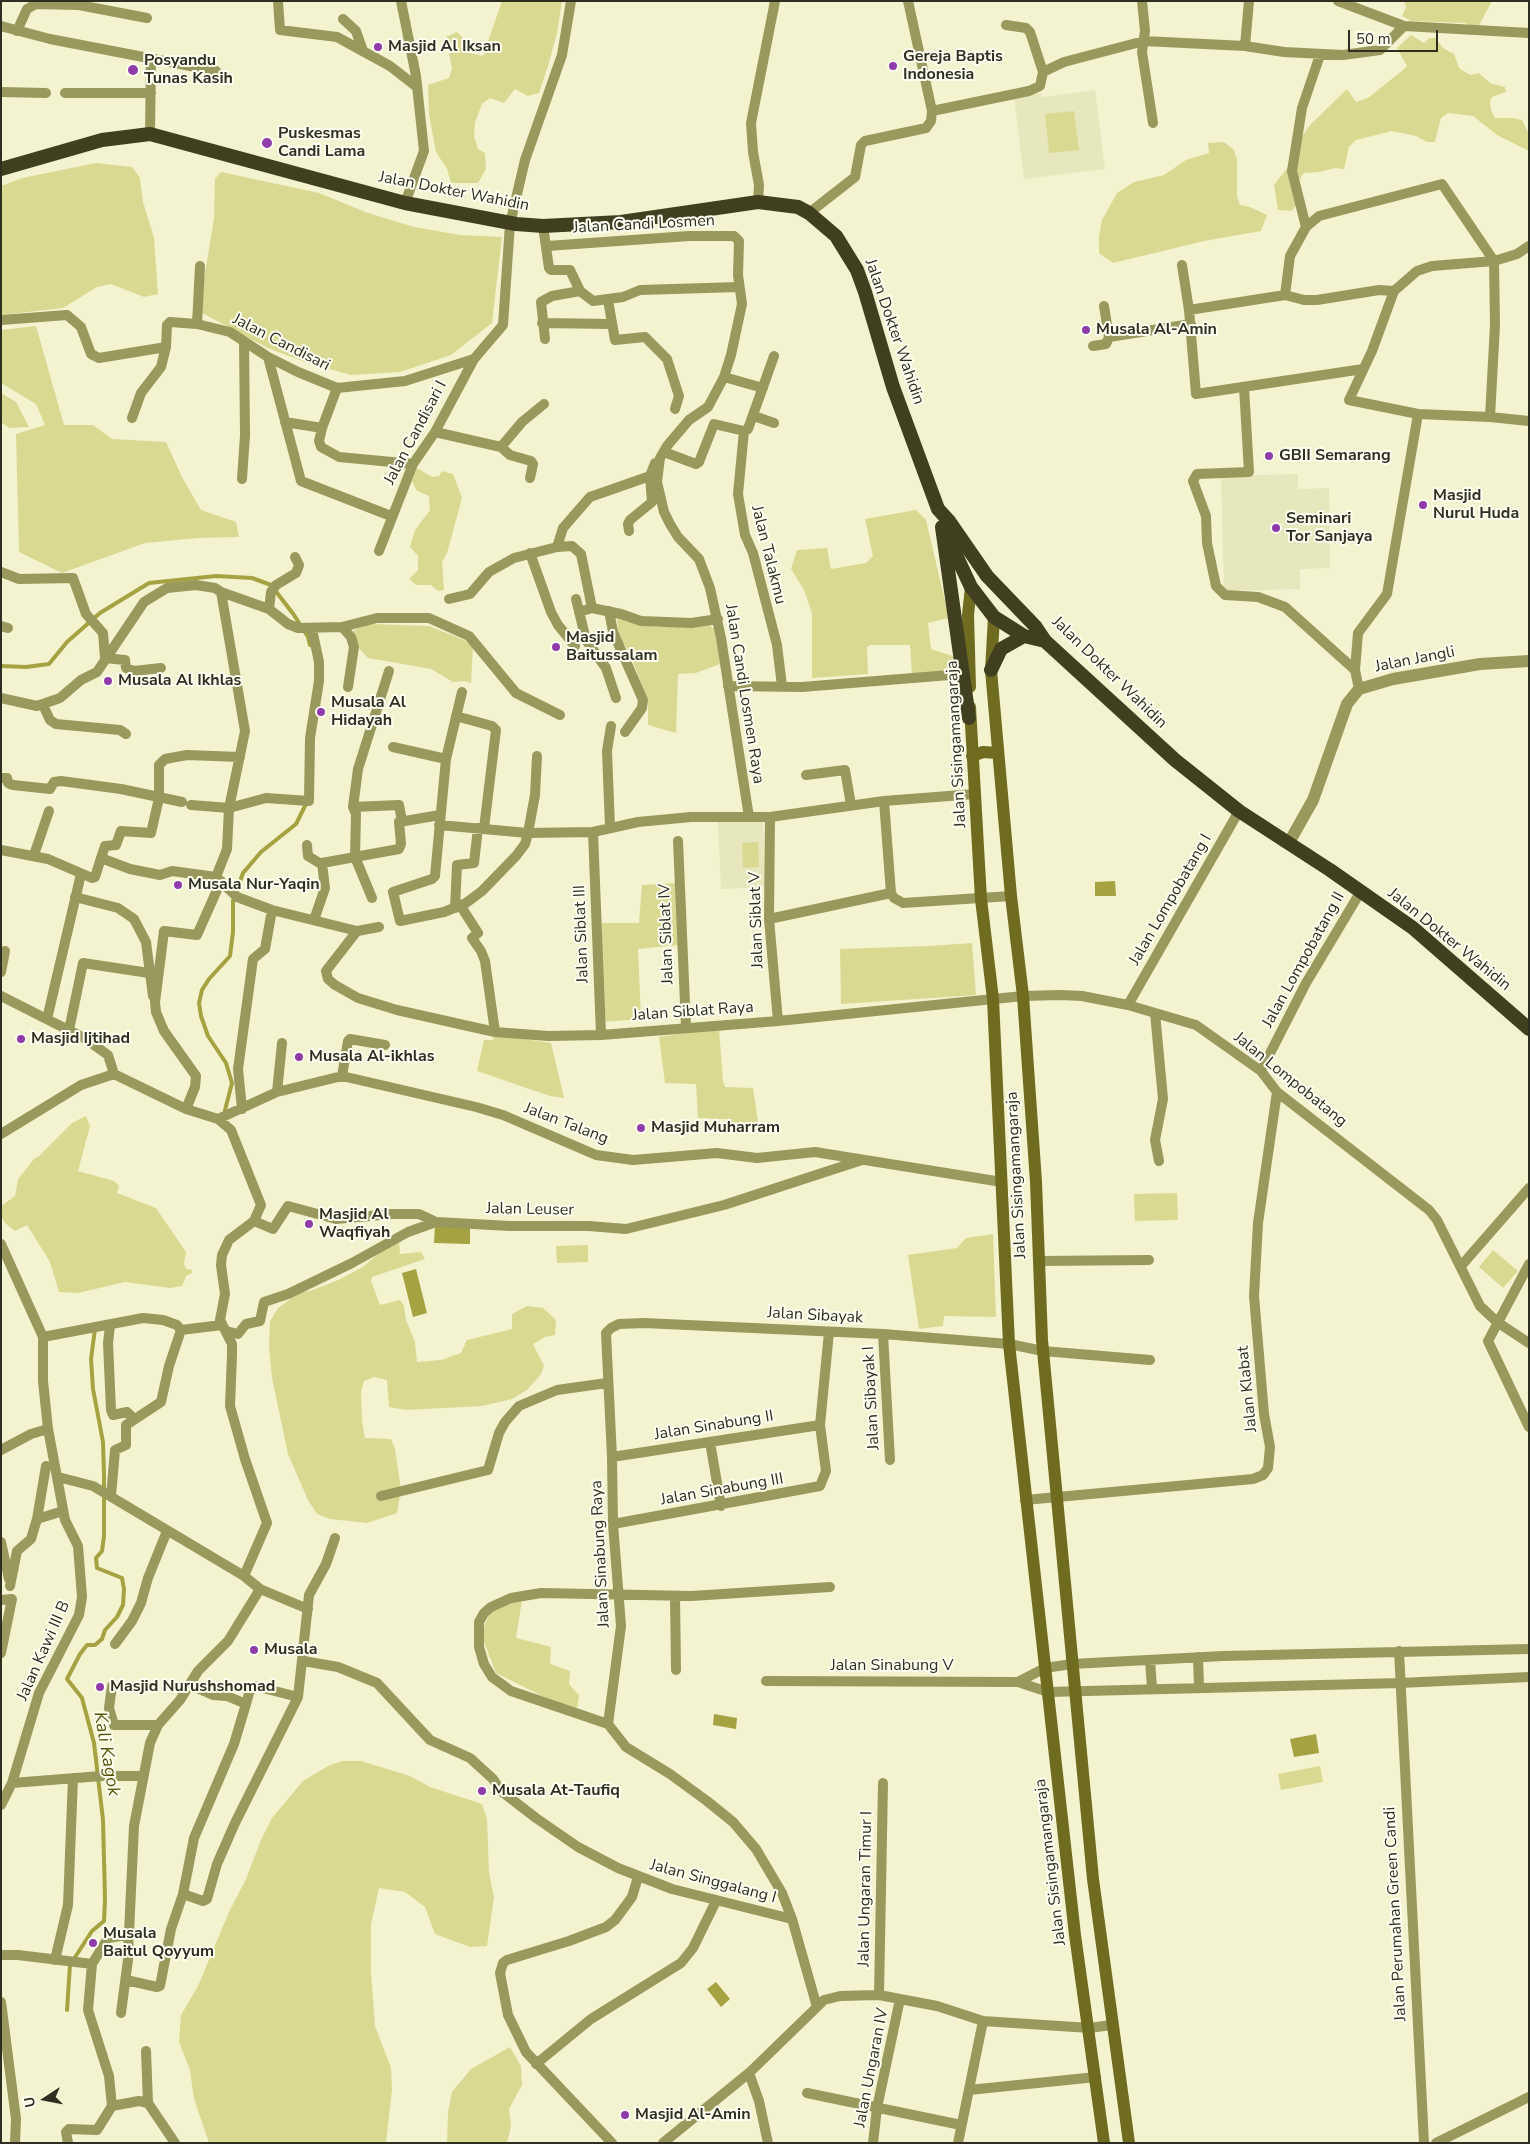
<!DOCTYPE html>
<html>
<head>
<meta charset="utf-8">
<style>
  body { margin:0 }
  #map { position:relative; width:1530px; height:2144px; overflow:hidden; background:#f3f3d0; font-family:"Nunito Sans",sans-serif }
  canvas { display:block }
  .frame { position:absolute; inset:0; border:2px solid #2e2e21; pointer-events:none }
  .north { position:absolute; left:20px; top:2074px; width:50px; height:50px; -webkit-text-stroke:4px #fffff1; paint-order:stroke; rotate:259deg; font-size:14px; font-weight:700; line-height:20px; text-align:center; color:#2e2e21 }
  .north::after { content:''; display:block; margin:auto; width:18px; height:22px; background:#2e2e21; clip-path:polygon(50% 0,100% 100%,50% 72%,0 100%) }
  .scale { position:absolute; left:1348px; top:30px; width:90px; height:22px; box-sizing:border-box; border:2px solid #2e2e21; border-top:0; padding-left:6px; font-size:15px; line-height:18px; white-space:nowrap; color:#2e2e21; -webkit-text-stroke:4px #fffff1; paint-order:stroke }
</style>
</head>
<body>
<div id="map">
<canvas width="1530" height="2144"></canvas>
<div class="frame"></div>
<div class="north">U</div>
<div class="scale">50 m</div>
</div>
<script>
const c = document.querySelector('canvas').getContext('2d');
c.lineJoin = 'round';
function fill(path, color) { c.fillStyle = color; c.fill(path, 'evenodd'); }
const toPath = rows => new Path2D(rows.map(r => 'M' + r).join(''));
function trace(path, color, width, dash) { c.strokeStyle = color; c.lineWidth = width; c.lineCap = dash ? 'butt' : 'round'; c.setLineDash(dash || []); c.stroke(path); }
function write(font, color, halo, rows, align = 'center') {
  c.font = font + ' "Nunito Sans",sans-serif'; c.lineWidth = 4; c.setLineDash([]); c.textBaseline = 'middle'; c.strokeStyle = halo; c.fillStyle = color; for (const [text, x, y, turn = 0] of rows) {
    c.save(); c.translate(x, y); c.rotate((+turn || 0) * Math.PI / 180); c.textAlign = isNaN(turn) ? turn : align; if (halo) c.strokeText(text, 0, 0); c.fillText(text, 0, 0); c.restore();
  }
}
fill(toPath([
  [1095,90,1105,169,1024,179,1014,96,1041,93,1042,97],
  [1298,474,1298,489,1329,488,1330,568,1300,569,1300,589,1224,591,1221,476],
  [763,820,766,887,721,889,718,822]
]), '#e7e7bd');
fill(toPath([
  [502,1,562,1,557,33,548,66,539,93,528,96,515,89,504,103,490,98,482,104,475,122,474,136,478,149,485,153,486,169,478,183,451,183,447,169,436,152,429,114,428,85,449,78,452,69,446,37,457,32,465,40,470,53,483,56],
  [1404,1,1492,1,1477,29,1465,23,1411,21,1402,16,1406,7],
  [1411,35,1424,43,1429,38,1435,38,1443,48,1454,54,1459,68,1470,75,1479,73,1490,83,1505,87,1506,92,1492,97,1490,103,1491,110,1495,118,1513,118,1522,120,1529,134,1529,151,1497,135,1473,116,1448,113,1441,118,1435,142,1427,142,1416,136,1392,131,1356,140,1349,147,1344,169,1335,168,1319,172,1304,173,1298,181,1299,203,1291,211,1278,210,1274,185,1293,161,1299,141,1310,125,1347,89,1356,102,1368,98,1403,70,1407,66,1397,48],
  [1074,111,1079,150,1049,153,1045,114],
  [1224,142,1234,150,1237,160,1237,196,1240,205,1250,207,1267,215,1261,231,1204,241,1113,263,1099,253,1099,236,1102,220,1117,193,1134,182,1164,175,1186,160,1209,153,1208,143],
  [96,163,132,167,140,178,143,202,154,238,158,294,144,297,111,284,97,287,63,308,1,315,1,186,22,178],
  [221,172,319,193,368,213,414,227,460,235,502,237,492,323,451,355,400,372,351,375,305,362,270,349,202,313,204,279,214,219,215,179],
  [36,326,64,425,93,425,112,439,166,442,183,479,201,510,236,522,239,537,198,538,145,543,62,573,19,552,16,434,45,425,36,404,1,383,1,330],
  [1,393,16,402,29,427,9,428,1,422],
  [417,468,432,477,439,476,442,471,453,474,462,498,447,553,442,562,444,590,438,591,431,585,416,585,409,579,418,570,418,556,410,547,415,530,430,510,429,496,417,491,412,481],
  [916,510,926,520,949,618,928,623,931,649,953,656,954,671,912,674,910,645,870,645,867,647,868,674,812,678,812,613,804,590,791,569,797,550,827,548,831,569,866,563,873,556,865,519],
  [617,616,653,627,709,625,715,630,720,664,696,673,678,674,676,733,648,725,648,700,628,650,618,636],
  [373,624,429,626,464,640,473,646,471,683,464,681,453,682,431,669,368,658,357,646,353,631,362,626],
  [758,842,759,867,743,868,742,843],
  [676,883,678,945,638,949,641,1019,601,1022,602,923,639,923,642,885],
  [972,943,976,995,841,1004,840,949,930,946],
  [719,1028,723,1081,725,1087,753,1088,758,1122,735,1126,725,1119,698,1118,696,1084,665,1083,659,1037],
  [495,1035,551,1043,564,1098,550,1096,477,1071,484,1040,493,1040],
  [86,1116,90,1126,78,1171,114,1181,119,1186,117,1193,156,1208,186,1252,184,1264,186,1269,192,1270,192,1273,186,1276,182,1286,170,1288,125,1282,78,1293,59,1292,50,1262,27,1225,15,1231,5,1223,1,1216,1,1206,15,1196,18,1179,34,1159,39,1156,72,1123],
  [1177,1193,1178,1220,1135,1221,1134,1194],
  [401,1234,417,1234,399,1238,400,1254,421,1252,425,1259,372,1277,371,1281,380,1305,400,1300,404,1306,406,1320,415,1342,417,1362,441,1360,461,1353,467,1340,512,1329,512,1314,527,1306,543,1308,556,1320,555,1335,545,1337,533,1344,544,1366,541,1374,527,1390,512,1399,482,1406,406,1410,389,1407,387,1380,374,1377,364,1381,361,1392,362,1421,365,1438,391,1439,395,1449,401,1490,397,1513,367,1523,330,1519,317,1514,308,1500,288,1454,272,1378,269,1346,270,1321,278,1308,300,1292,310,1291,336,1281,363,1267],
  [993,1234,996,1317,944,1316,943,1326,919,1329,908,1255,957,1248,966,1238],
  [588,1245,588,1262,557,1263,556,1246],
  [1493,1250,1518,1271,1503,1288,1479,1267],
  [522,1600,516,1638,551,1647,550,1664,570,1671,569,1684,579,1695,577,1710,554,1702,496,1673,481,1634,490,1613,507,1603],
  [342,1761,361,1761,410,1776,430,1787,482,1804,487,1819,489,1873,494,1897,487,1946,470,1947,435,1934,425,1907,405,1892,379,1888,371,1924,371,1972,375,2026,391,2068,392,2089,386,2143,209,2143,194,2099,190,2070,179,2042,181,2015,198,1986,229,1912,246,1879,261,1840,272,1818,303,1781,328,1766],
  [1320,1766,1323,1782,1281,1790,1278,1774],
  [510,2047,521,2066,522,2085,509,2109,511,2126,507,2143,447,2143,448,2112,452,2092,471,2069]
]), '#dad992');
fill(toPath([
  [1115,881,1116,896,1095,896,1095,882],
  [435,1225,470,1226,470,1244,434,1243],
  [416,1269,427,1313,413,1317,402,1273],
  [714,1714,737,1718,736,1729,713,1725],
  [1316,1734,1319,1753,1294,1757,1290,1739],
  [716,1982,730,1999,721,2007,707,1989]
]), '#a5a242');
trace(toPath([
  [1,666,26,667,49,664,67,642,100,613,149,583,216,576,252,578,271,585,294,615,308,637,310,645],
  [225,1110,232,1083,226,1063,208,1036,201,1016,199,1003,202,990,209,979,230,956,233,932,233,901,243,873,261,852,296,824,307,802],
  [67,2010,70,1965,92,1931,104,1921,105,1899,103,1820,94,1743,82,1698,67,1679,80,1654,87,1645,95,1645,102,1639,105,1630,117,1617,123,1605,124,1589,122,1578,97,1568,96,1558,102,1551,104,1536,104,1474,103,1442,93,1389,91,1359,95,1329]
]), '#a5a242', 4);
trace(toPath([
  [278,1,280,30,337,37,390,66,417,87],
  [401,1,416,76,424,151,405,203],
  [1142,1,1145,31,1142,52,1153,123],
  [1338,1,1404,26,1529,33],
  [343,19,356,31,363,51],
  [1006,25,1026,28,1030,32,1043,72],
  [1,26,50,39,216,71],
  [17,31,27,9,36,4,79,5,147,18],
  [1245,46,1249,1],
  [1,92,46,93],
  [65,93,151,93],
  [932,111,1029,91,1040,86,1043,72,1064,62,1144,41,1245,46,1284,52,1343,55,1380,50,1404,26],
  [150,134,151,60],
  [758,202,759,185,753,152,751,123,775,1],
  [809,213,855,177,861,145,865,141,926,128,931,121,932,111,908,1],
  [543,226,549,268,551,270,570,270,580,291],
  [1306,227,1292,171,1302,108,1320,55],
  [547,246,689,236,734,236,739,241,738,275,742,304,731,355,724,377,708,407,689,420,667,446,660,458,657,482,664,512,670,524,678,537,699,559,710,588,721,638,749,817],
  [1529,246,1517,254,1494,261,1432,266,1417,271,1394,291,1372,351,1349,400,1418,414,1490,417,1529,421],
  [1182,265,1189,310],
  [1285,295,1290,256,1306,227,1319,216,1442,184,1494,261,1495,325,1490,417],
  [608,300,615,340,645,337,667,359,679,396,675,409],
  [1104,306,1109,337,1191,324],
  [1,320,67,315,81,327,91,354,99,358,166,347,167,325,170,322,197,324,230,332,268,357,298,372,337,388,405,381,474,359,503,325,510,224,525,160,562,55,571,1],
  [542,323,611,324],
  [197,324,200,266],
  [545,339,541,302,552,296,580,291,593,301,623,297,640,290,739,287],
  [1093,346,1106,344,1109,337],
  [268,357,301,481,391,516],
  [1363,369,1196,394,1189,310,1285,295,1304,300,1317,300,1379,290,1394,291],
  [724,377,763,388],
  [1244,387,1249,472,1197,474,1193,481,1206,516,1207,543,1216,586,1225,595,1258,597,1285,607,1355,670],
  [337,388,322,428,319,441,321,447,339,457,413,464],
  [754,416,774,423],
  [132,418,141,393,161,367,166,347],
  [285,422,322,428],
  [744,431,738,494,745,535,753,553,777,645,782,686],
  [435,432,501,447,522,422,544,404],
  [501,447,510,455,531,461,533,464,530,478],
  [664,452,696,464,699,462,714,424,744,431,748,429,774,356],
  [242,479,245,435,244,342],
  [629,531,628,524,630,520,652,502,650,476,655,463],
  [557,547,563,528,590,497,650,476],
  [379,551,413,464,435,432,474,359],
  [530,553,551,612,558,625,575,646],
  [1,572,19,579,73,578,86,614,103,633,105,658,125,660,126,668,134,671,161,668],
  [449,599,470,594,489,572,514,558,557,547,572,546,581,554,592,608],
  [576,599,586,640,606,668,616,698],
  [269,609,271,592,276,585,296,573,299,565,295,557],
  [609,611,613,632,643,700,642,708,625,732],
  [579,612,592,608,621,614,641,621,691,623,718,619],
  [1,626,8,628],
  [342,627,351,637,354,647,348,687],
  [728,686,802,687,962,674],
  [1359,689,1355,670,1358,633,1387,594,1418,414],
  [462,692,446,759,435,876,432,879,393,892,400,921,444,912,466,903,482,891,516,856,525,844,528,833,535,795,537,756],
  [1,698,37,706,60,698,81,680,97,672,144,602,167,588,196,585,215,588,221,592,269,609,288,624,298,628,342,627,377,618,429,618,469,636,516,693,560,715],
  [43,705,50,720,56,724,120,730,126,734],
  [456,716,492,726,496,730,484,828],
  [393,747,446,759],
  [806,775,845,770,851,805],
  [1,778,7,778,8,783,13,785,50,789,54,782,61,781,121,789,182,802],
  [884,801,891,893,894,898,903,903,1011,896],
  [191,805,229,808,266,798,309,801,310,738,319,681,319,662,312,629],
  [353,807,399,805,402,821],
  [770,817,769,919,778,1021],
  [439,825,528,833,593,832,638,822,691,817,770,817,884,801,975,794],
  [610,827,607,751,611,726],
  [593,832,601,1035],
  [678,841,686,1027],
  [307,845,308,856,321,864],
  [1,850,48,859,92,878,95,877,101,858,130,869,160,875,172,871,216,877,237,897,272,910,357,931,379,927],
  [34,855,49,811],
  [101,858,105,846,116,845,121,831,151,833,159,798,159,765,165,759,187,755,240,757],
  [216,877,227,849,229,808,245,731,221,592],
  [75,897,118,908,134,919,146,942,153,996],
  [372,898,355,857,356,814,353,807,358,769,389,671],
  [460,905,478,933,472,938,481,951,485,961,495,1032],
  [455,908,457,865,474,863,478,828],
  [769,919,891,893],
  [314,920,325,888,322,863,399,849,401,844,399,822,440,815],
  [357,931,326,971,328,979,335,985,358,998,397,1010,495,1032,548,1036,601,1035,778,1021,1023,996,1061,995,1082,996,1128,1005,1196,1025,1261,1071,1277,1092,1429,1210,1437,1220,1480,1306,1497,1322,1529,1343],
  [1,972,5,951],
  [1,996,84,1038,108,1055,114,1074],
  [1128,1005,1239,811],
  [1155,1013,1163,1099,1155,1140,1159,1161],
  [47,1019,81,874],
  [69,1030,83,963,149,973],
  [1261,1071,1306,983,1361,891],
  [342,1076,348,1041,350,1039,385,1045],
  [277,1092,282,1043],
  [186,1109,195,1087,196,1076,164,1031,156,1012,155,1002,164,931,197,935,221,881],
  [242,1109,238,1069,253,959,265,949,272,910],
  [218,1119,277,1092,342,1076,476,1107,503,1115,596,1155,633,1160,717,1153,757,1158,815,1152,1002,1182],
  [1,1134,81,1085,114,1074,186,1109,218,1119,231,1130,261,1205,254,1221,229,1240,222,1255,221,1265,225,1294,220,1320,232,1344,232,1355,230,1406,245,1459,267,1523,244,1576],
  [254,1221,273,1229,288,1206,336,1219,392,1214,419,1214,436,1222],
  [1,1244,43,1337,43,1381,48,1429,65,1520,78,1546,82,1597,79,1615,39,1693,12,1783,1,1805],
  [1038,1261,1149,1260],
  [1529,1264,1488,1341,1529,1427],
  [1461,1266,1529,1188],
  [110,1326,108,1343,111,1410,113,1415,127,1412,133,1418],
  [226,1331,238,1334,246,1324,260,1321,264,1302,288,1294,352,1263,408,1232,436,1222,510,1226,589,1226,626,1229,724,1205,862,1160],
  [883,1334,890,1460],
  [43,1337,143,1318,163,1320,177,1325,181,1330,222,1325],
  [710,1442,721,1506],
  [1,1450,31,1434,48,1429],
  [612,1457,820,1425],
  [58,1477,93,1486,244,1576,260,1589,308,1609],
  [111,1496,115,1450,126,1445,126,1425,161,1402,169,1366,181,1330],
  [381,1496,488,1470,499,1433,505,1422,519,1406,557,1390,607,1383],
  [1025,1500,1253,1479,1263,1475,1268,1468,1270,1447,1264,1414,1254,1296,1258,1223,1277,1092],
  [37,1519,63,1511],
  [613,1524,820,1486,826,1471,820,1425,829,1332],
  [1,1542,9,1579],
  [10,1586,17,1551,31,1539,37,1519,46,1466],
  [675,1596,676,1670],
  [1,1600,12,1599,1,1653],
  [115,1644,132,1621,141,1603,148,1578,167,1531],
  [1399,1651,1424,2143],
  [1198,1657,1199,1687],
  [1150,1660,1152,1688],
  [303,1661,338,1667,377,1683,430,1740,470,1758,493,1779,501,1791,536,1818,578,1847,618,1868,672,1889,792,1919],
  [766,1681,1018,1682,1048,1692,1400,1683,1529,1677],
  [1018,1682,1045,1668,1072,1664,1223,1656,1529,1649],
  [190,1685,213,1695,227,1696,246,1704,250,1690,255,1686,298,1697,309,1595,326,1564,335,1538],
  [112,1686,109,1708,114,1725,158,1725],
  [608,1724,511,1691,492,1677,484,1664,479,1647,479,1622,484,1613,491,1607,511,1598,541,1593,692,1596,830,1587],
  [12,1783,101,1776,142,1776],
  [183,1894,203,1901,207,1899,217,1864,235,1823,298,1697],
  [1,1955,18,1955,92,1964],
  [55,1960,68,1905,73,1778],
  [126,1980,157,1987,160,1986,171,1929,183,1894,194,1838,234,1744,246,1704],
  [879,1995,883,1783],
  [1,2002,16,2119,15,2143],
  [817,2007,792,1919,782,1893,756,1849,733,1822,707,1801,670,1774,626,1747,608,1724,621,1626,613,1524,612,1457,606,1333,611,1328,619,1324,644,1323,883,1334,1009,1344,1043,1351,1150,1360],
  [121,2013,129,1952,128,1934],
  [146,2051,148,2103],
  [536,2064,591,2019,681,1963,693,1948,716,1901],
  [749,2073,759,2101,768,2143],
  [969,2090,1096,2077],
  [807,2093,961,2125],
  [112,2106,139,2101,148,2103,175,2143],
  [68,2143,66,2132,69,2129,97,2130,112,2106,109,2076,88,2010,92,1964,108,1938,127,1935,129,1933,134,1826,150,1743,158,1725,180,1700,198,1671,228,1641,260,1589],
  [612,2143,526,2052,508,2015,500,1973,503,1963,507,1960,569,1941,606,1927,615,1920,632,1897,638,1877],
  [663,2143,749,2073,817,2007,824,2000,840,1996,879,1995,900,1999,937,2006,983,2021,1090,2028,1111,2025],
  [873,2143,877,2108,900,1999],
  [958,2143,983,2021],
  [1436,2143,1529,2097]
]), '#99985d', 10);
trace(toPath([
  [1286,842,1291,839,1313,800,1347,704,1359,689,1393,679,1480,664,1529,661]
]), '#99985d', 12);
trace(toPath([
  [994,617,991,670,1011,896,1023,996,1036,1182,1042,1340,1093,1879,1129,2143],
  [970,687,968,615,971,587],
  [970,707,981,899,993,999,1009,1344,1075,1935,1104,2143],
  [972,756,983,752,998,753]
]), '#6f6c1f', 12);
trace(toPath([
  [1,169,102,140,150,134,405,203,516,224,543,226,621,222,758,202,798,207,809,213,836,236,857,270,865,292,893,387,938,509,949,521,987,576,1035,626,1045,641,1175,760,1239,811,1330,870,1413,928,1529,1029],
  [942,527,969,718],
  [948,538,971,587,994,617,1024,636,1045,641],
  [991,670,1001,649,1024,636]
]), '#404020', 14);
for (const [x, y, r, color] of [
  [378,47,5,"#8f3ba9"],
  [893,66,5,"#8f3ba9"],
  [133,70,6,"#8f3ba9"],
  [267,143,6,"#8f3ba9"],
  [1086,330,5,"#8f3ba9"],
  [1269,456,5,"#8f3ba9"],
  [1423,505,5,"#8f3ba9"],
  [1276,528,5,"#8f3ba9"],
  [556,647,5,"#8f3ba9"],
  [108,681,5,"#8f3ba9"],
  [321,712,5,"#8f3ba9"],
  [178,885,5,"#8f3ba9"],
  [21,1039,5,"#8f3ba9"],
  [299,1057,5,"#8f3ba9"],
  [641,1128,5,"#8f3ba9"],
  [309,1224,5,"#8f3ba9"],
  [254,1650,5,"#8f3ba9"],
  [100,1687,5,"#8f3ba9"],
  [482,1791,5,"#8f3ba9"],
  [93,1943,5,"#8f3ba9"],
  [625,2115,5,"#8f3ba9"]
]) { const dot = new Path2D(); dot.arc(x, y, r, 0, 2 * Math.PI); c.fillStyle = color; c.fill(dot); trace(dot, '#fffff1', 2); }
write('bold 16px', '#2e2e21', '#fffff1', [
  ["Masjid Al Iksan",388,47],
  ["Gereja Baptis",903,57],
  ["Indonesia",903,75],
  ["Posyandu",144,61],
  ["Tunas Kasih",144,79],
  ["Puskesmas",278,134],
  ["Candi Lama",278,152],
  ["Musala Al-Amin",1096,330],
  ["GBII Semarang",1279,456],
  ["Masjid",1433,496],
  ["Nurul Huda",1433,514],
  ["Seminari",1286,519],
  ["Tor Sanjaya",1286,537],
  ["Masjid",566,638],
  ["Baitussalam",566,656],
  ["Musala Al Ikhlas",118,681],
  ["Musala Al",331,703],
  ["Hidayah",331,721],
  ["Musala Nur-Yaqin",188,885],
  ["Masjid Ijtihad",31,1039],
  ["Musala Al-ikhlas",309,1057],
  ["Masjid Muharram",651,1128],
  ["Masjid Al",319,1215],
  ["Waqfiyah",319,1233],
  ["Musala",264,1650],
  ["Masjid Nurushshomad",110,1687],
  ["Musala At-Taufiq",492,1791],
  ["Musala",103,1934],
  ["Baitul Qoyyum",103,1952],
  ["Masjid Al-Amin",635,2115]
], 'left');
write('16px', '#2e2e21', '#fffff1', [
  ["Jalan Dokter Wahidin",454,192,11],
  ["Jalan Candi Losmen",644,225,-3],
  ["Jalan Dokter Wahidin",894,332,71],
  ["Jalan Candisari",281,343,27],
  ["Jalan Candisari I",416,433,-62],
  ["Jalan Talakmu",768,555,76],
  ["Jalan Jangli",1415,660,-11],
  ["Jalan Dokter Wahidin",1109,673,44],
  ["Jalan Candi Losmen Raya",744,694,81],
  ["Jalan Sisingamangaraja",957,744,-93],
  ["Jalan Lompobatang I",1171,900,-60],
  ["Jalan Siblat V",757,920,-92],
  ["Jalan Siblat III",582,934,-92],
  ["Jalan Siblat IV",667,934,-92],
  ["Jalan Dokter Wahidin",1449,940,39],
  ["Jalan Lompobatang II",1304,960,-61],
  ["Jalan Siblat Raya",693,1012,-4],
  ["Jalan Lompobatang",1290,1080,39],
  ["Jalan Talang",566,1124,21],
  ["Jalan Sisingamangaraja",1017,1175,-93],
  ["Jalan Leuser",530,1210,1],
  ["Jalan Sibayak",815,1316,3],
  ["Jalan Klabat",1248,1389,-96],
  ["Jalan Sibayak I",872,1398,-93],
  ["Jalan Sinabung II",714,1426,-9],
  ["Jalan Sinabung III",722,1490,-10],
  ["Jalan Sinabung Raya",601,1554,-93],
  ["Jalan Kawi III B",44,1651,-66],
  ["Jalan Sinabung V",892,1666],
  ["Jalan Sisingamangaraja",1051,1862,-97],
  ["Jalan Singgalang I",713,1882,15],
  ["Jalan Ungaran Timur I",866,1889,-89],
  ["Jalan Perumahan Green Candi",1396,1914,-93],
  ["Jalan Ungaran IV",872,2068,-79]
]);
write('italic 18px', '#565308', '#fffff1', [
  ["Kali Kagok",106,1754,80]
]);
</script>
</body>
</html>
